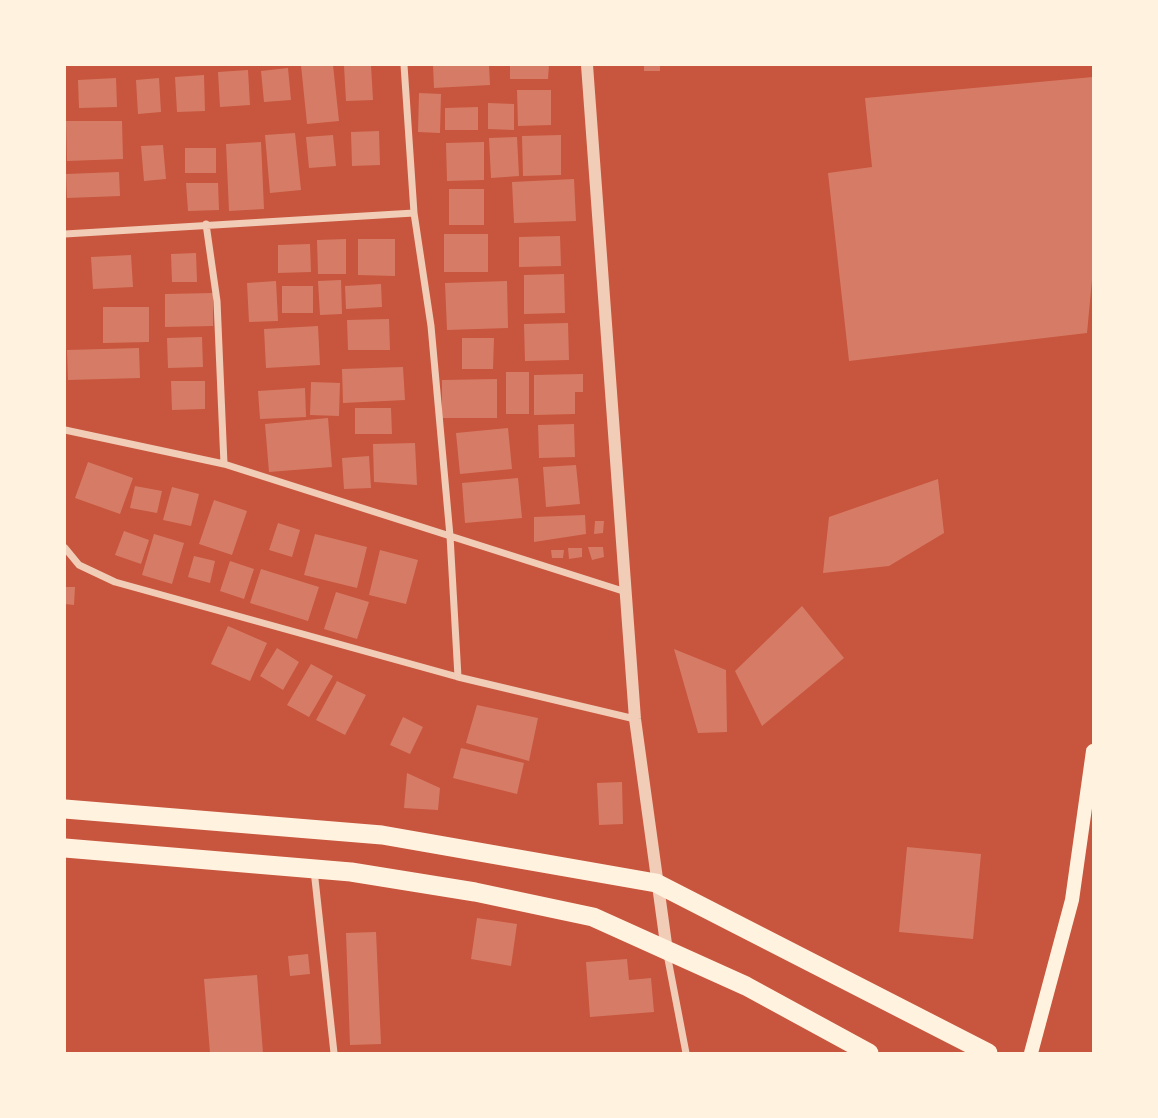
<!DOCTYPE html>
<html>
<head>
<meta charset="utf-8">
<style>
  body { margin:0 }
  #map { position:relative; width:1158px; height:1118px; overflow:hidden; background:#c8553d; font-family:"Fira Sans Condensed",sans-serif }
  canvas { display:block }
  .frame { position:absolute; inset:0; border:66px solid #fff3e0; pointer-events:none }
</style>
</head>
<body>
<div id="map">
<canvas width="1158" height="1118"></canvas>
<div class="frame"></div>
</div>
<script>
const c = document.querySelector('canvas').getContext('2d');
c.lineJoin = 'round';
function fill(path, color) { c.fillStyle = color; c.fill(path, 'evenodd'); }
const toPath = rows => new Path2D(rows.map(r => 'M' + r).join(''));
function trace(path, color, width, dash) { c.strokeStyle = color; c.lineWidth = width; c.lineCap = dash ? 'butt' : 'round'; c.setLineDash(dash || []); c.stroke(path); }
fill(toPath([
  [301,65,333,65,339,121,307,124],
  [371,65,373,100,346,101,344,66],
  [433,65,489,65,490,85,434,88],
  [510,65,549,65,548,79,510,79],
  [644,65,660,65,660,71,644,71],
  [288,68,291,100,264,102,261,71],
  [248,70,250,105,220,107,218,72],
  [204,75,205,111,177,112,175,77],
  [1093,77,1093,269,1087,333,849,361,828,173,872,167,865,98],
  [116,78,117,107,79,108,78,80],
  [159,78,161,112,138,114,136,80],
  [517,90,551,90,551,125,518,126],
  [419,93,441,94,440,133,418,132],
  [488,103,514,104,514,130,488,129],
  [478,107,478,130,445,130,445,108],
  [66,121,122,121,123,159,67,161],
  [379,131,380,165,352,166,351,132],
  [295,133,301,190,270,193,265,135],
  [333,135,336,166,309,168,306,137],
  [561,135,561,175,523,176,522,136],
  [517,137,519,176,491,178,489,138],
  [261,142,264,209,229,211,226,144],
  [484,142,484,180,447,181,446,143],
  [163,145,166,179,144,181,141,146],
  [185,148,216,148,216,173,185,173],
  [119,172,120,196,67,198,66,174],
  [574,179,576,221,514,223,512,182],
  [186,183,218,183,219,210,188,211],
  [449,189,484,189,484,225,449,225],
  [444,234,488,234,488,272,444,272],
  [560,236,561,266,519,267,519,237],
  [346,239,346,274,318,274,317,240],
  [358,239,395,239,395,276,358,275],
  [310,244,311,272,278,273,278,245],
  [196,253,197,282,172,282,171,254],
  [131,255,133,287,93,289,91,257],
  [564,274,565,313,524,314,524,275],
  [341,280,342,314,320,315,318,281],
  [276,281,278,321,249,322,247,283],
  [507,281,508,328,447,330,445,283],
  [381,284,382,307,346,309,345,286],
  [282,286,313,286,313,313,282,313],
  [213,293,213,326,165,327,165,294],
  [103,307,149,307,149,342,103,343],
  [389,319,390,350,348,350,347,320],
  [568,323,569,360,525,361,524,324],
  [318,326,320,365,266,368,264,329],
  [202,337,203,367,168,368,167,338],
  [462,338,494,338,493,369,462,369],
  [139,348,140,378,68,380,67,350],
  [403,367,405,400,343,403,342,369],
  [506,372,529,372,529,414,506,414],
  [583,374,583,392,575,392,575,414,534,415,534,375],
  [497,379,497,418,442,418,442,380],
  [171,381,205,381,205,409,172,410],
  [311,382,340,383,339,416,310,415],
  [305,388,306,417,260,419,258,391],
  [355,408,391,408,392,434,355,434],
  [328,418,332,467,269,472,265,424],
  [574,424,575,457,539,458,538,425],
  [508,428,512,469,460,474,456,433],
  [415,443,417,485,374,482,373,444],
  [369,456,371,488,344,489,342,458],
  [88,462,133,478,120,514,75,498],
  [576,465,580,504,546,507,543,467],
  [518,478,522,518,465,523,462,483],
  [938,479,944,533,889,566,823,573,829,517],
  [135,486,162,491,157,513,130,508],
  [172,487,199,494,191,526,163,520],
  [214,500,247,511,232,555,199,544],
  [585,515,586,534,534,542,534,517],
  [595,521,604,521,603,533,594,534],
  [278,523,300,530,292,557,269,550],
  [124,531,149,540,141,564,115,555],
  [154,534,184,543,172,584,142,575],
  [315,534,367,547,357,588,304,575],
  [588,547,603,547,604,557,592,560],
  [568,548,582,548,582,557,569,559],
  [380,550,418,560,406,604,369,595],
  [551,550,564,550,563,558,552,558],
  [194,556,215,561,210,583,188,577],
  [230,561,254,569,244,599,220,591],
  [261,569,319,587,308,621,250,603],
  [65,587,75,587,74,605,65,604],
  [336,592,369,602,357,639,324,629],
  [802,606,844,658,762,726,735,671],
  [228,626,267,643,250,681,211,664],
  [277,648,299,662,283,690,260,676],
  [674,649,726,670,727,732,698,733],
  [311,664,333,676,309,717,287,705],
  [337,681,366,695,345,735,316,720],
  [477,705,538,718,529,761,466,743],
  [403,717,423,727,410,754,390,745],
  [461,748,524,763,517,794,453,778],
  [407,773,440,788,438,810,404,808],
  [622,782,623,824,599,825,597,783],
  [907,847,981,854,973,939,899,932],
  [477,918,517,924,511,966,471,959],
  [376,932,381,1044,350,1045,346,933],
  [308,954,310,974,290,976,288,956],
  [627,959,629,980,651,978,654,1012,590,1017,586,962],
  [257,975,263,1053,210,1053,204,979]
]), '#d67c66');
trace(toPath([
  [404,65,414,213,431,326,450,536,458,677],
  [206,224,217,301,224,464],
  [65,234,414,213],
  [65,430,224,464,626,592],
  [65,548,79,565,115,582,458,677,635,719],
  [314,870,334,1053],
  [667,954,686,1053]
]), '#f1ccb7', 7);
trace(toPath([
  [587,65,635,719,667,951]
]), '#f1ccb7', 12);
trace(toPath([
  [1031,1053,1072,900,1093,751]
]), '#fff3e0', 14);
trace(toPath([
  [65,809,382,835,656,883,988,1053],
  [65,848,351,872,475,892,593,917,746,986,869,1053]
]), '#fff3e0', 19);
</script>
</body>
</html>
